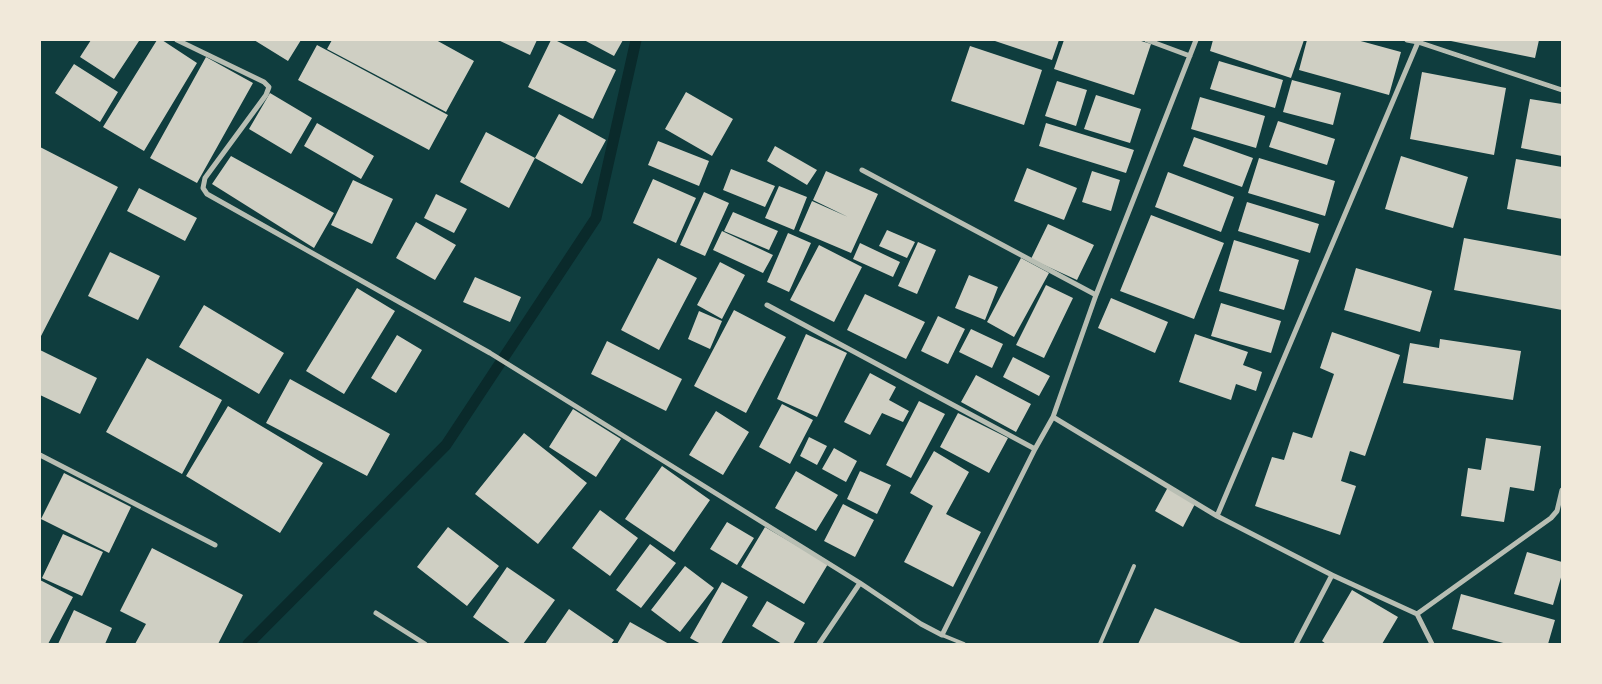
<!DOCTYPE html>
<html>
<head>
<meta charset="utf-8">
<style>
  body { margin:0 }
  #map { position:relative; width:1602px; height:684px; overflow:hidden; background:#0f3d3e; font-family:"Fira Sans",sans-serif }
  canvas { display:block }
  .frame { position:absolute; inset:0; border:41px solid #f1e9da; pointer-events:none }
</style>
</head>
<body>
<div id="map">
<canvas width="1602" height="684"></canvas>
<div class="frame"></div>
</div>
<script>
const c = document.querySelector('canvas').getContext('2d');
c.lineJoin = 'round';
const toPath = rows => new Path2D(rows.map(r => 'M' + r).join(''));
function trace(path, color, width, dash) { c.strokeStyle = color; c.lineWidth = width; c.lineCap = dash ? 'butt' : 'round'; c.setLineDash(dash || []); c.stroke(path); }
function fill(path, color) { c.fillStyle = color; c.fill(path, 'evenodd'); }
trace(toPath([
  [248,644,446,445,596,218,636,40]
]), '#0a2a2b', 11);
fill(toPath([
  [91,40,137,40,139,41,114,79,80,57],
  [157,40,162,40,197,63,144,151,103,127],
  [254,40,301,40,288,61],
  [332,40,436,40,474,61,446,112,327,49],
  [498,40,537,40,530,55],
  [551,40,555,40,616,70,593,119,528,87],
  [584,40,623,40,614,56],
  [992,40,1059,40,1052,60],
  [1064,40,1138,40,1151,44,1134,95,1054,69],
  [1213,40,1304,40,1291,78,1210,51],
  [1307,40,1357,40,1401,52,1389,95,1299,70],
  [1446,40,1539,40,1535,58],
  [317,45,448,115,429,150,298,80],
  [970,46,1042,70,1024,125,951,101],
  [206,57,253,83,197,183,150,158],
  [1219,61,1283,80,1275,108,1210,89],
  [74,64,118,92,100,122,55,93],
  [1422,72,1506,88,1494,155,1410,139],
  [1292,80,1341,93,1333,125,1283,112],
  [1057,81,1087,90,1076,126,1045,116],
  [686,92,733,119,712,156,665,129],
  [270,93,312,118,291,154,249,129],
  [1096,95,1141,109,1130,143,1084,129],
  [1200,97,1265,116,1256,148,1191,129],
  [1530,99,1562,104,1562,156,1521,148],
  [559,114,606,140,582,184,535,158],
  [1278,121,1335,139,1327,165,1269,147],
  [317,123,374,156,361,179,304,146],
  [1046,123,1134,150,1126,173,1039,146],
  [486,132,535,158,509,208,460,182],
  [1194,137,1253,158,1242,187,1183,166],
  [658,141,709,161,699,186,648,165],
  [775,146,817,170,807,185,767,161],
  [40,147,118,187,40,338],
  [231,156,334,213,314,248,212,184],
  [1401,156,1468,177,1453,228,1385,209],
  [1259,158,1335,181,1325,216,1248,193],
  [1516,159,1562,167,1562,219,1507,209],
  [1027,168,1077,188,1064,220,1014,201],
  [731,169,775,186,765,207,723,190],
  [826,171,878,194,851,253,799,231,812,201,848,217,813,200],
  [1092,171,1120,180,1111,211,1082,202],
  [1168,172,1234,197,1221,232,1155,207],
  [653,179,696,198,676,243,633,223],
  [353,180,393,199,372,244,331,225],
  [779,186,807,197,794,230,765,218],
  [139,188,197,218,185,241,127,211],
  [704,192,729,203,705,256,680,245],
  [436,194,467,209,454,233,424,218],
  [1247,202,1319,224,1310,253,1238,231],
  [733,212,778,231,769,250,724,231],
  [1151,215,1224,243,1194,319,1120,291],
  [416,222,456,245,435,280,396,258],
  [1048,224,1094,245,1077,280,1031,259],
  [887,230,915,242,907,258,879,246],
  [722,231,773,255,763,273,713,250],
  [788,233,811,243,789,292,767,282],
  [1464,238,1562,256,1562,310,1454,290],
  [1234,240,1299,260,1284,310,1219,291],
  [918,242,936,250,917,294,898,286],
  [860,243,900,262,893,277,853,259],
  [819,245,862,267,834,322,790,300],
  [110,252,160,276,138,320,88,296],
  [658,258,697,278,659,350,621,330],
  [1021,258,1049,273,1014,337,987,322],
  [720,262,745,275,722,319,697,305],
  [1356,268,1432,291,1420,332,1344,310],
  [969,275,998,287,985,320,955,308],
  [475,277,521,297,510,322,463,302],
  [1046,285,1073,298,1044,358,1016,345],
  [357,288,395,311,344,394,306,371],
  [865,294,925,322,906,359,847,330],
  [1111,298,1168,322,1155,353,1098,328],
  [1221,303,1281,321,1271,353,1211,336],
  [204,305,284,353,259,394,179,347],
  [734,310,786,337,746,413,694,386],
  [699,311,722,321,710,349,688,339],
  [938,316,965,329,948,364,921,351],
  [971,329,1003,344,992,368,959,352],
  [1332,332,1400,355,1365,456,1350,451,1341,481,1356,486,1340,535,1255,506,1272,457,1284,460,1293,432,1312,438,1334,374,1320,368],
  [806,334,847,353,817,417,777,399],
  [1195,334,1248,352,1243,365,1262,372,1256,391,1236,384,1231,400,1179,382],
  [397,335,422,350,396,393,371,378],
  [1440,339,1521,351,1513,400,1403,383,1410,343,1439,348],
  [607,341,682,379,666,411,591,374],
  [40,350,97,378,80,414,40,395],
  [1013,357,1050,376,1039,396,1003,377],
  [147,358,222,400,182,474,106,432],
  [870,373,896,387,889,400,909,411,903,422,882,413,870,435,844,422],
  [976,375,1031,404,1016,432,961,402],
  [290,379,390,434,367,476,266,423],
  [919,401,945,414,911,478,886,465],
  [782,404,813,420,790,464,759,447],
  [228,406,323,463,280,533,186,476],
  [573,409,621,439,596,477,549,447],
  [716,411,749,432,723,475,689,455],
  [958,413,1008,438,989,473,940,447],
  [524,433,587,483,538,544,475,494],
  [809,437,827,446,817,465,800,456],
  [1486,438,1541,446,1534,491,1510,487,1504,522,1461,516,1468,468,1481,470],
  [834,448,857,461,846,482,822,469],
  [934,451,969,472,946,514,981,532,953,587,904,562,933,506,910,493],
  [662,466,710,500,674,552,625,519],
  [796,471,838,495,816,531,775,508],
  [860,471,891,485,877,514,847,499],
  [64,473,131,507,109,553,41,519],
  [1168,487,1196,502,1183,527,1155,511],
  [843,504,874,520,855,557,824,541],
  [600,510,638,538,610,576,572,548],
  [727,522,754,538,737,565,710,549],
  [448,527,499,566,467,606,417,567],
  [765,527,828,564,804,604,741,567],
  [63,534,103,552,82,596,42,578],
  [650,544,676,563,641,608,616,590],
  [152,548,243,595,218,644,135,644,146,624,120,611],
  [1527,552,1562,562,1562,574,1553,605,1514,594],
  [685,566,714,588,680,632,651,610],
  [507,567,555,600,523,644,511,644,473,617],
  [40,580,73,597,48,644,40,644],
  [722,582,748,597,721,644,701,644,690,638],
  [1352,590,1398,617,1382,644,1326,644,1322,641],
  [1461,594,1555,620,1548,644,1507,644,1452,629],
  [767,601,805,623,793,644,782,644,752,626],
  [1155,608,1243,644,1138,644],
  [569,609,614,640,611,644,545,644],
  [74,610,112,628,105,644,58,644],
  [630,622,669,644,617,644]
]), '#cfcfc3');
trace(toPath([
  [942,635,964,644],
  [1100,644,1134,566]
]), '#b8beb3', 4);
trace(toPath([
  [177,40,264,82,269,87,266,95,205,178,203,188,207,194,490,353,860,583],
  [1147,40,1190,56],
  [1407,40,1418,42,1562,90],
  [862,170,1096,295],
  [767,305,1035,449],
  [1053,417,1217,516,1332,575,1417,614,1551,518,1557,511,1562,490],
  [40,455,215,545],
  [1217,516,1418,42],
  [376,613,425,644],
  [1417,614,1432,644],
  [819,644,860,583,921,624,942,635,1035,449,1053,417,1096,295,1196,40],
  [1296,644,1332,575]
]), '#b8beb3', 5);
</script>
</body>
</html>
